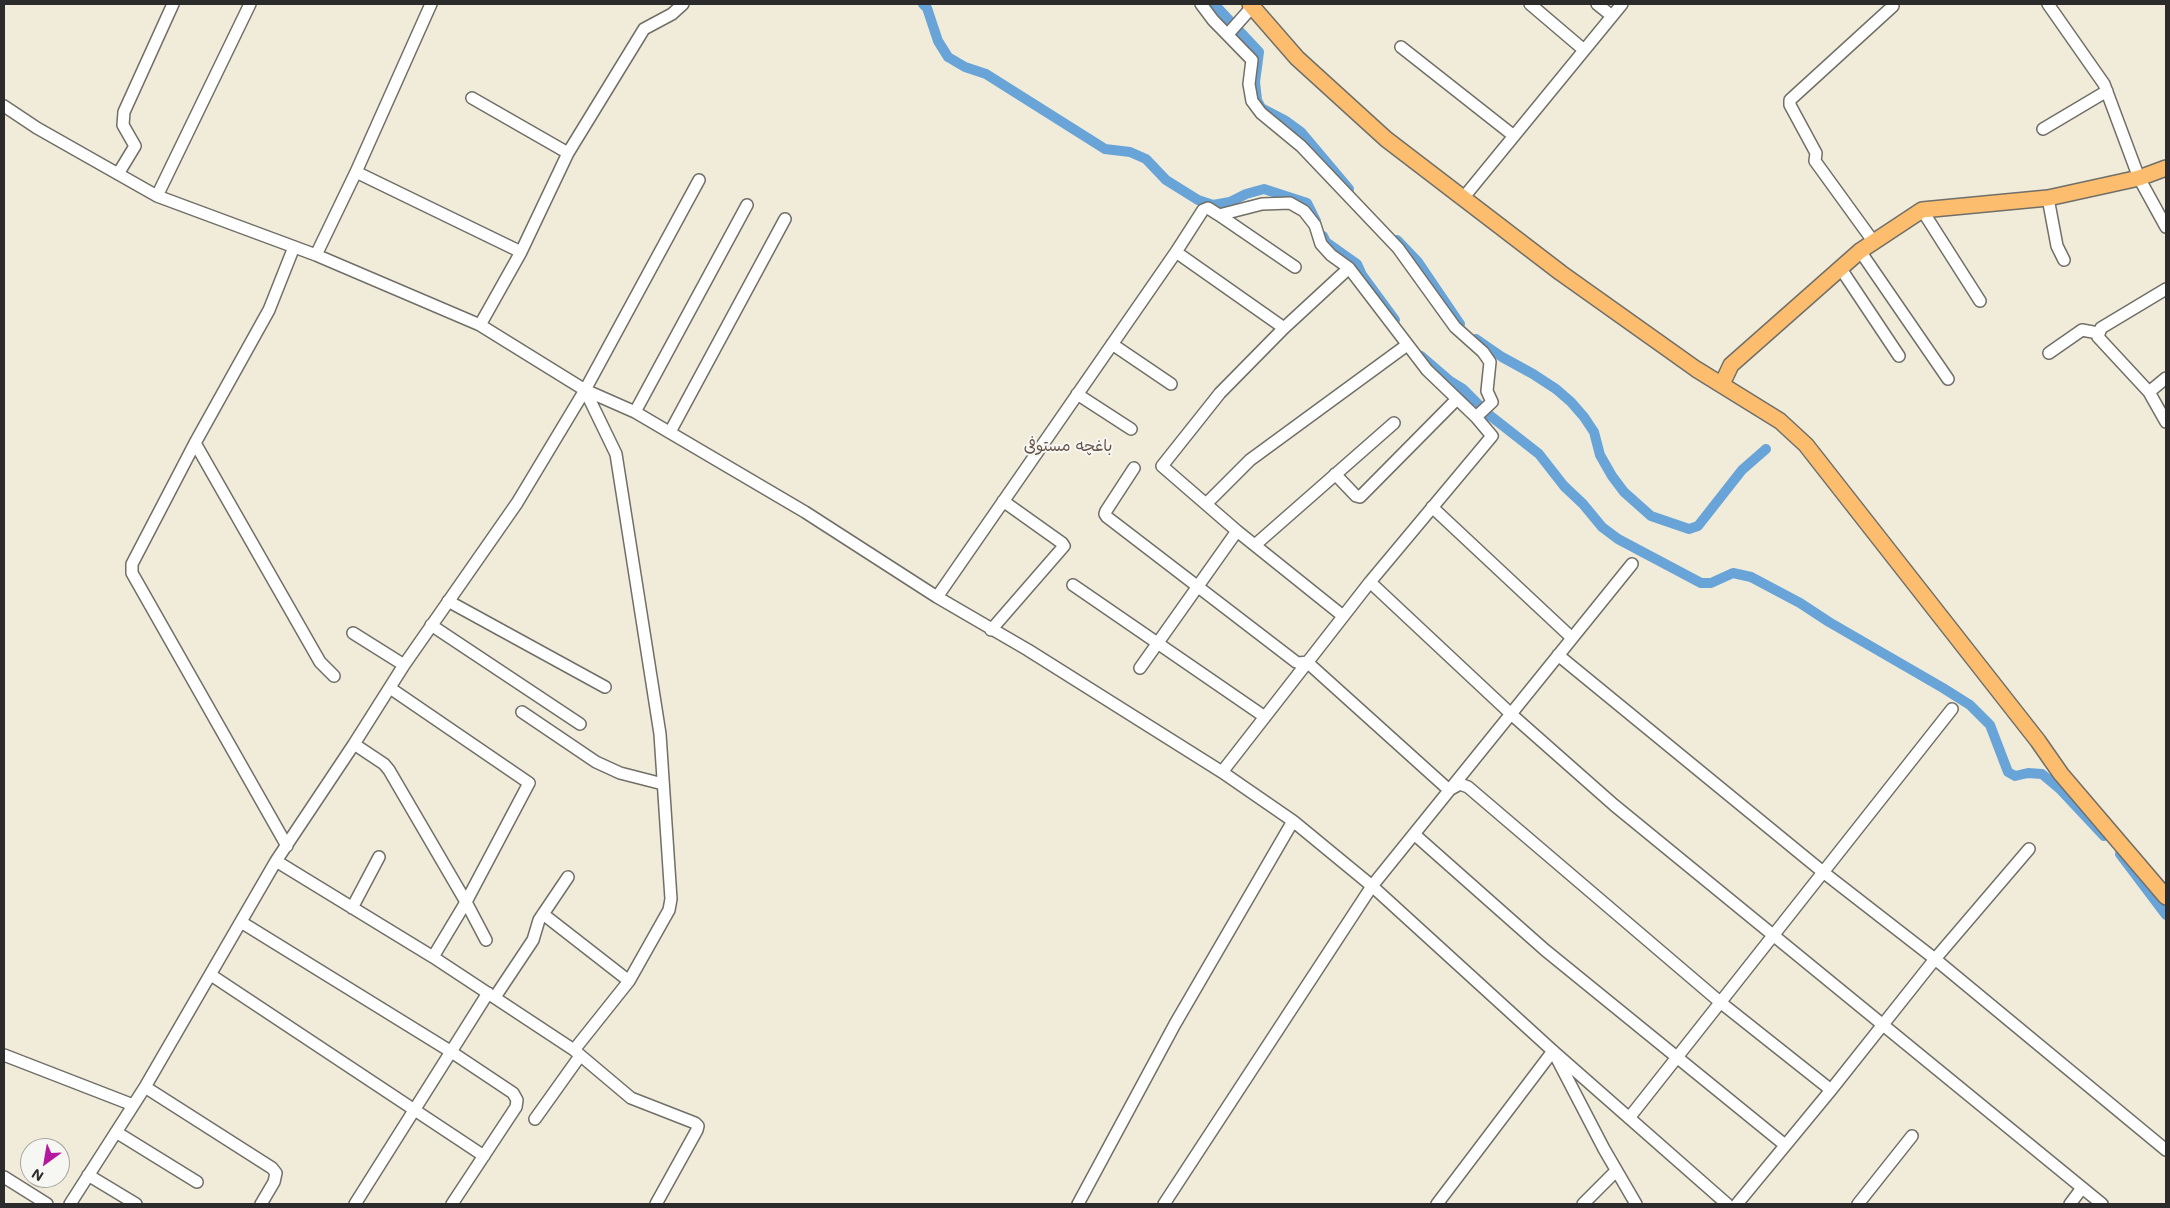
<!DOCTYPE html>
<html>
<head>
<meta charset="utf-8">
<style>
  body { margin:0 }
  #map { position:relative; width:2170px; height:1208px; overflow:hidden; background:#f1ecda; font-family:Mali,sans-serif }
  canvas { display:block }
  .frame { position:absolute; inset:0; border:5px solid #2b2b2b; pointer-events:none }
  .north { position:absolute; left:20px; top:1138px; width:50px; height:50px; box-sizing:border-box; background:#f6f6f2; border:1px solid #a5a5a2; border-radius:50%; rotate:212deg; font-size:14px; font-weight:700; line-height:20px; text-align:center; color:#2b2b2b }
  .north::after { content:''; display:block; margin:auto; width:18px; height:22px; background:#b5179e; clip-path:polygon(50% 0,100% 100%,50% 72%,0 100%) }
</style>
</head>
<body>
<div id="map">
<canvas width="2170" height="1208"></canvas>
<div class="frame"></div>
<div class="north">N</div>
</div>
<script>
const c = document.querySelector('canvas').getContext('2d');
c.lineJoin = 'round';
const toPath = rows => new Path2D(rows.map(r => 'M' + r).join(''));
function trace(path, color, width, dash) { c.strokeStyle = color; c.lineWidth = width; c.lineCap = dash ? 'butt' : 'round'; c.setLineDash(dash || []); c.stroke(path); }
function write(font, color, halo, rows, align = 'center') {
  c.font = font + ' Mali,"Playpen Sans Arabic",sans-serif'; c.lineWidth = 4; c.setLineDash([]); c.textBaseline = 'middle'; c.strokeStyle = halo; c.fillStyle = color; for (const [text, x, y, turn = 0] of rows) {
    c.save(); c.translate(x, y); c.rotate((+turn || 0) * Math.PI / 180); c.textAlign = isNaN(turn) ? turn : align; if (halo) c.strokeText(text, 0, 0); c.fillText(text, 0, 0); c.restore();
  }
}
trace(toPath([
  [923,4,927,8,938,41,948,57,965,67,986,74,1105,149,1130,152,1146,159,1166,180,1198,200,1213,205,1230,202,1246,194,1264,189,1307,203,1316,221],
  [1214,4,1259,52,1255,82,1257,100,1261,108,1286,121,1301,132,1349,189],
  [1323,236,1326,242,1357,264,1362,275,1395,320],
  [1397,240,1418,262,1460,324],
  [1476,339,1502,357,1533,374,1556,389,1571,402,1584,417,1594,432,1600,455,1612,476,1624,492,1651,516,1689,529,1698,526,1742,470,1766,449],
  [1421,356,1450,381,1463,389,1488,414,1539,454,1564,486,1583,504,1602,527,1618,539,1701,583,1711,583,1733,573,1751,577,1800,603,1829,622,1943,688,1970,705,1990,725,2008,772,2015,776,2028,773,2042,774,2061,790,2104,836],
  [2120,854,2166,915]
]), '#69a4d9', 10);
const minor = toPath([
  [1201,4,1213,20,1252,60,1249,84,1252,101,1261,113,1301,146,1398,248,1455,327,1483,352,1490,362,1487,391,1492,402,1476,417],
  [1530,4,1584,50],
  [1597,4,1612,16],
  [2048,4,2104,84,2139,178,2166,227],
  [1228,34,1252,7],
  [1401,47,1514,136],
  [472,98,568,153],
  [4,106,37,128,157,196,316,255,480,325,585,390,635,412,805,512,937,597,1028,650,1222,772,1293,821,1372,886,1553,1051,1727,1204],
  [2043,129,2107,91],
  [356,172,521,252],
  [118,174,135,146,123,125,124,112,173,4],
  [157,196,250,4],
  [1464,197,1622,4],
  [2048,198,2057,246,2064,260],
  [1922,210,1980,301],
  [1219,215,1295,267],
  [1873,241,1815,161,1816,153,1790,105,1790,100,1893,6],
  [1860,251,1948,379],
  [1176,252,1284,328],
  [316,255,356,172,431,4],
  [1841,269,1899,356],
  [2166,289,2101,328,2098,337,2149,392,2166,422],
  [480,325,521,252,568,153,644,29,672,14,683,4],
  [1112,344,1171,384],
  [2049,353,2082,330,2098,333],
  [2149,392,2166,378],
  [1077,394,1131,429],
  [635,412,747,205],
  [670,432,785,219],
  [195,443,320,662,334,676],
  [1134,468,1106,511,1105,514,1107,517,1296,662,1300,663,1307,662,1449,790,1460,784,1468,787,1720,1002,1831,1090],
  [1335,474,1356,496,1360,497,1457,399],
  [1206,504,1250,460,1407,345],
  [1432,507,1572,638],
  [1255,545,1394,423],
  [1370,582,1511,714,1614,805,2102,1204],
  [1073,585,1265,717],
  [937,597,1176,252,1203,210,1208,208,1219,215,1262,204,1290,203,1304,211,1315,225,1321,244,1331,255,1349,268,1427,370,1476,417,1492,436,1370,582,1222,772],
  [448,601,605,687],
  [1343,616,1237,531,1162,466,1220,393,1284,328,1349,268],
  [431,625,580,724],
  [991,630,1064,546,1062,543,1003,501],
  [353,633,404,665],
  [1558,655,1823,872,1935,959,2166,1150],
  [1140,668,1237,531],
  [390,688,529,783,466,902,433,957],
  [522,712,596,762,620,773,663,784],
  [354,744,384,764,389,770,466,902,486,940],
  [1414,834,1545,950,1785,1145],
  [287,846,132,573,132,564,195,443,269,310,294,247],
  [276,861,433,957,574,1050,631,1098,695,1123,698,1126,697,1130,656,1204],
  [352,908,379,857],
  [543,914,629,981],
  [241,922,450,1051,513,1093,517,1100,516,1107,452,1204],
  [211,975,484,1156],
  [495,997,533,940,539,920,568,877],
  [574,1050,629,981,669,910,671,899,660,734,616,454,585,390],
  [4,1055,133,1105],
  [145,1087,272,1168,276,1173,274,1182,261,1204],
  [1629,1118,1952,709],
  [535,1119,580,1056],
  [116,1132,197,1182],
  [88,1175,136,1204],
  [4,1177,47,1204],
  [70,1204,145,1087,276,861,354,744,404,665,517,503,585,390,699,180],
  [355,1204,488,993],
  [1078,1204,1175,1024,1293,821],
  [1164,1204,1372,886,1632,564],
  [1437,1204,1553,1051,1604,1149,1636,1204],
  [1583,1204,1616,1171],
  [1737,1204,1831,1090,1935,959,2029,849],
  [1858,1204,1912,1136],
  [2070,1204,2082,1188]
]);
const major = toPath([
  [1250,4,1297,58,1386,139,1561,273,1696,369,1780,421,1806,445,2038,741,2061,774,2166,897],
  [1722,384,1731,365,1860,251,1922,210,2048,198,2139,178,2166,168]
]);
trace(minor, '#706f68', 14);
trace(major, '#706f68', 18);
trace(minor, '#fff', 11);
trace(major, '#fcbd6f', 15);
write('16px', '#665349', '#f6f6f2', [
  ["باغچه مستوفی",1068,446]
]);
</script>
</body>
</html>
